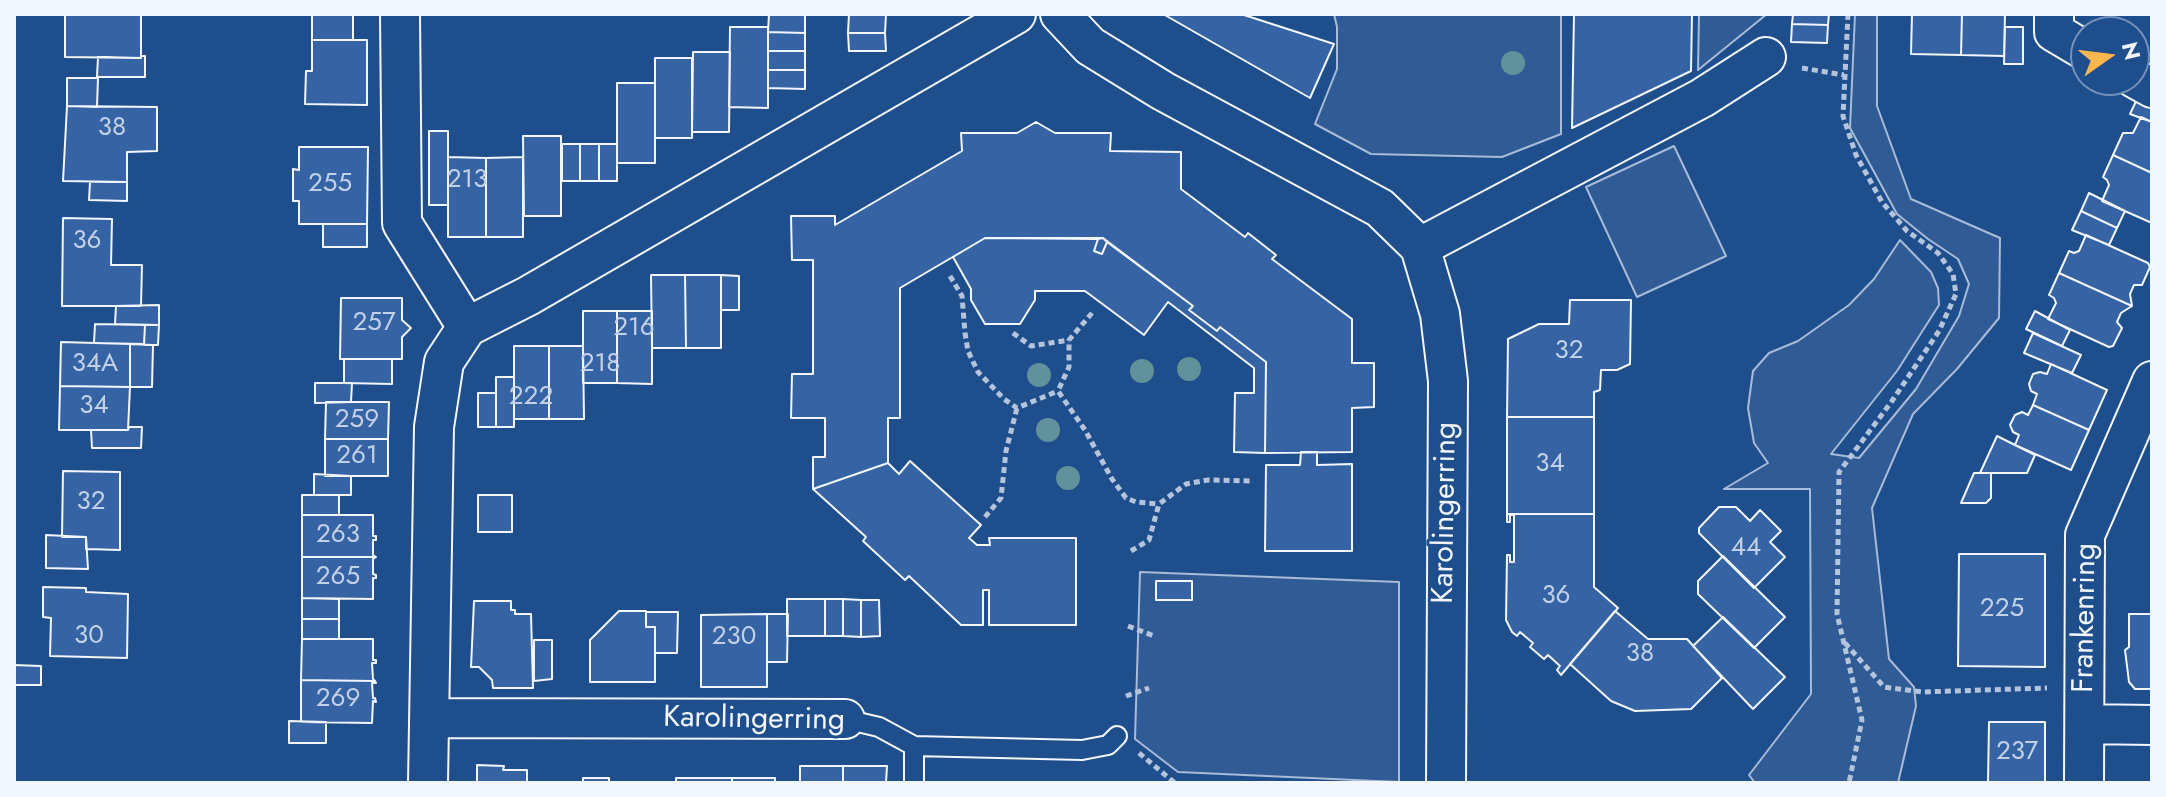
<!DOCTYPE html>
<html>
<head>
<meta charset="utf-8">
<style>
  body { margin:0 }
  #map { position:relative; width:2166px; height:797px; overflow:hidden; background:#1f4e8c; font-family:Jost,sans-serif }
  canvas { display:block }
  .frame { position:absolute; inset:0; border:16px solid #f2f6ff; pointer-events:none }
  .north { position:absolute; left:2070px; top:16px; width:80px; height:80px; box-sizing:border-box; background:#1f4e8c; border:2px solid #7391ba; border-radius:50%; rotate:76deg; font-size:22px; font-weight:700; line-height:32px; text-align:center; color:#f2f6ff }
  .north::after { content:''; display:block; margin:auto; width:28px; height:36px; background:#ffb74d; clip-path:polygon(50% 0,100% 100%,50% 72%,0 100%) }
</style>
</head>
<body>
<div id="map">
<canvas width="2166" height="797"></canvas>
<div class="frame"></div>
<div class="north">N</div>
</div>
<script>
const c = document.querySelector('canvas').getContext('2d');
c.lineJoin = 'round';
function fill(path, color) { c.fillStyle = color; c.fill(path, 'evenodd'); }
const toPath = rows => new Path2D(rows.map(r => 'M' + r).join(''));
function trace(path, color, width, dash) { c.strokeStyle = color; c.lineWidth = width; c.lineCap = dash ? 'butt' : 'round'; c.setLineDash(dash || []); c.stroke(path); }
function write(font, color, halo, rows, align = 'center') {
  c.font = font + ' Jost,sans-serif'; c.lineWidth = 6; c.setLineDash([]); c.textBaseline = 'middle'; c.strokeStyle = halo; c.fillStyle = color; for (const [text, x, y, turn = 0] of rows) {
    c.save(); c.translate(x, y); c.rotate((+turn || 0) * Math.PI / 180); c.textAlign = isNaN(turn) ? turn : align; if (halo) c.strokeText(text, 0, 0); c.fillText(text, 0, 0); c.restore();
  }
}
const built = toPath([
  [1334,14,1561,14,1561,134,1502,157,1371,154,1315,124,1337,69,1337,27,1334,14],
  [1699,14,1767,14,1698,70,1699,14],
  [1855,14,1877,14,1877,106,1911,199,2000,238,1999,318,1957,369,1913,414,1872,508,1889,659,1914,687,1916,706,1898,783,1755,783,1749,775,1811,694,1810,489,1724,489,1768,463,1754,443,1748,408,1753,371,1769,353,1798,341,1849,305,1874,279,1900,240,1931,272,1938,288,1939,305,1897,371,1831,454,1859,458,1916,389,1959,316,1969,284,1958,259,1928,239,1897,214,1850,128,1855,14],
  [1674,146,1726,256,1637,297,1586,187,1674,146],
  [1140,572,1399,582,1399,782,1178,772,1135,739,1140,572]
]);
fill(built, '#305b95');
trace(built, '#a8bbd7', 2);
const building = toPath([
  [312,14,353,14,353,40,312,40,312,14],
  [769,14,805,14,805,33,768,32,769,14],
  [849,14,886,14,885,33,848,33,849,14],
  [1163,14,1241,14,1334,44,1310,98,1163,14],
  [1574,14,1692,14,1691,71,1572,128,1574,14],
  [1793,14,1829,14,1828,25,1792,24,1793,14],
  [1912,14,1962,14,1961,55,1911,54,1912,14],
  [1962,14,2005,14,2004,56,1961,55,1962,14],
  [65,15,141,15,141,58,65,57,65,15],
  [1792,24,1828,25,1827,43,1791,42,1792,24],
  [730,27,768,27,768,108,729,107,730,27],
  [2005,27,2023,27,2023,64,2004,64,2005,27],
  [768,32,805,33,805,51,768,51,768,32],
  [848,33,885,33,886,51,849,51,848,33],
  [312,40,367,40,367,105,305,104,306,71,312,71,312,40],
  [768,51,805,51,805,70,768,70,768,51],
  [693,52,730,52,729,132,692,132,693,52],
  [141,56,145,56,145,77,97,77,98,57,141,58,141,56],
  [655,58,692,58,692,138,655,138,655,58],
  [768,70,805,70,805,89,768,88,768,70],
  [67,78,98,78,97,107,67,106,67,78],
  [617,83,655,83,655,163,617,163,617,83],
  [2139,95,2152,101,2152,122,2130,114,2139,95],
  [67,106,157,107,157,151,127,152,127,182,63,181,67,106],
  [2141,117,2152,122,2152,173,2113,155,2123,133,2133,133,2141,117],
  [1036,122,1055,133,1111,133,1110,151,1181,152,1181,189,1245,237,1248,233,1276,255,1272,259,1352,319,1352,363,1374,363,1374,407,1352,408,1352,452,1265,453,1266,362,1220,327,1217,331,1189,310,1193,306,1103,238,985,238,900,288,900,418,888,418,888,463,813,489,813,457,825,457,825,418,791,418,792,374,813,374,813,260,792,260,791,216,835,216,835,225,962,151,961,133,1017,133,1036,122],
  [429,131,448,131,448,205,429,205,429,131],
  [523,136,561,136,561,216,524,216,523,136],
  [562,144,580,144,580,181,562,181,562,144],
  [580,144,599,144,599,181,580,181,580,144],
  [599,144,617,144,617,181,599,181,599,144],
  [299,147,368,147,367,224,299,224,299,201,293,201,293,169,299,170,299,147],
  [2113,155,2152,173,2152,223,2102,201,2109,185,2107,180,2103,177,2113,155],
  [448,157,486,158,486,237,448,237,448,157],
  [523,157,523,237,486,237,486,158,523,157],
  [90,182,127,182,127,201,89,200,90,182],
  [2089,193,2125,211,2117,228,2081,211,2089,193],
  [2081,211,2117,228,2109,245,2072,230,2081,211],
  [63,218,112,219,111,265,142,265,141,306,62,306,63,218],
  [323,224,367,224,367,247,323,247,323,224],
  [2086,235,2148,263,2150,267,2142,285,2134,285,2130,294,2132,306,2059,273,2069,251,2074,253,2079,251,2086,235],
  [985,238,1098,239,1094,251,1102,254,1107,242,1193,306,1189,310,1217,331,1220,327,1266,362,1265,453,1234,452,1235,393,1254,393,1254,368,1168,302,1144,335,1085,291,1035,291,1035,300,1020,324,985,324,971,300,971,289,953,257,985,238],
  [1103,238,1107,242,1102,254,1094,251,1098,239,1103,238],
  [2059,273,2132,306,2121,313,2117,322,2122,328,2113,346,2109,347,2048,319,2056,303,2054,298,2049,295,2059,273],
  [651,275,685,275,686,348,652,348,651,275],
  [685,275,721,275,721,348,686,348,685,275],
  [721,275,739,276,739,310,721,310,721,275],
  [341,298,402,298,402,320,411,328,402,337,402,359,340,359,341,298],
  [1570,300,1631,300,1630,364,1617,370,1601,370,1600,390,1594,392,1594,417,1507,417,1508,339,1539,324,1569,324,1570,300],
  [159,305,159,325,115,324,116,306,159,305],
  [583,311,617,311,617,383,583,383,583,311],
  [617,311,652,311,652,384,617,383,617,311],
  [2035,311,2070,330,2062,346,2026,329,2035,311],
  [95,324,145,325,144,344,94,343,95,324],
  [145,325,159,325,158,345,144,345,145,325],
  [2033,333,2081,355,2072,373,2024,353,2033,333],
  [61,342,130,344,130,387,60,386,61,342],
  [130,344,153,345,152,387,130,387,130,344],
  [514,346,549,346,549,419,514,419,514,346],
  [549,346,583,346,584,419,549,419,549,346],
  [344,359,392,359,392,384,344,383,344,359],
  [2051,364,2107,390,2089,430,2033,405,2037,394,2031,391,2029,384,2033,374,2040,372,2047,374,2051,364],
  [496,377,514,377,514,427,496,427,496,377],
  [315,383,352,383,351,402,315,403,315,383],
  [60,386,130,387,128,430,59,430,60,386],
  [478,393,496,393,496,427,478,427,478,393],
  [326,402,389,402,388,439,325,439,326,402],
  [2033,405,2089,430,2071,470,2015,445,2019,435,2013,432,2010,425,2015,415,2022,412,2028,415,2033,405],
  [1507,417,1594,417,1594,514,1507,514,1507,417],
  [129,427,142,427,141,448,92,448,91,430,128,430,129,427],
  [1997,436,2035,455,2027,473,1980,473,1997,436],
  [325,439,388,439,388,476,325,476,325,439],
  [1301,452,1317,452,1317,465,1352,464,1352,551,1265,551,1266,465,1300,465,1301,452],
  [910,461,981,525,969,538,977,545,990,545,989,538,1076,538,1076,625,989,625,989,590,983,590,983,625,961,625,909,576,905,580,863,541,866,537,813,489,888,463,899,474,910,461],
  [63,471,120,472,120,550,86,549,86,537,62,537,63,471],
  [1974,473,1991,473,1991,498,1986,503,1961,503,1974,473],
  [314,474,351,476,351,495,314,495,314,474],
  [302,495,339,495,339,515,302,515,302,495],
  [478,495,512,495,512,532,478,532,478,495],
  [1719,507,1736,507,1750,521,1760,510,1781,531,1770,542,1785,557,1754,588,1699,533,1699,528,1719,507],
  [1507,514,1594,514,1594,587,1618,608,1561,675,1557,670,1560,666,1548,655,1544,659,1530,647,1533,643,1520,632,1517,636,1512,632,1506,620,1507,555,1510,555,1510,562,1514,562,1514,515,1510,515,1510,522,1507,522,1507,514],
  [302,515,373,515,373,536,376,536,376,540,373,540,373,555,376,557,302,557,302,515],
  [46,535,86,537,88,569,46,568,46,535],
  [1959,554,2045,554,2045,667,1958,666,1959,554],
  [1723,556,1785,617,1754,648,1698,594,1698,581,1723,556],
  [302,557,376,557,373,559,373,574,376,575,376,578,373,578,373,599,302,598,302,557],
  [1156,581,1192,581,1192,600,1156,600,1156,581],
  [43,587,86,588,86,592,128,594,127,658,50,656,51,618,43,617,43,587],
  [302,598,339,599,339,619,302,619,302,598],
  [787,599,825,599,825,636,787,636,787,599],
  [825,599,843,599,843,636,825,636,825,599],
  [843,599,861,600,861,637,843,636,843,599],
  [861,600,879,600,880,636,861,637,861,600],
  [474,601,511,601,511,610,515,610,515,614,531,614,533,688,493,688,492,680,479,667,471,667,474,601],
  [619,611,646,611,646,627,655,627,655,682,590,682,590,640,619,611],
  [1615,611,1648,639,1687,639,1722,678,1691,709,1635,711,1611,701,1570,664,1615,611],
  [646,612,678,612,677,653,655,653,655,627,646,627,646,612],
  [767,614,788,614,787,662,767,662,767,614],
  [767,614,767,687,701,687,701,615,767,614],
  [2129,614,2152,614,2152,689,2135,689,2129,682,2125,650,2129,647,2129,614],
  [1723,617,1785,677,1753,709,1693,646,1723,617],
  [302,619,339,619,339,639,302,639,302,619],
  [302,639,373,639,373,660,376,660,376,663,372,663,373,679,375,681,301,680,302,639],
  [534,640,552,640,552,679,534,681,534,640],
  [14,665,41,666,41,685,14,685,14,665],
  [301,680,375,681,376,683,372,683,373,698,375,698,376,702,373,701,372,723,301,722,301,680],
  [289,721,326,722,326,743,289,743,289,721],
  [1989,722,2045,722,2045,783,1988,783,1989,722],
  [477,765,504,766,503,770,527,770,527,783,477,783,477,765],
  [800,766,843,766,843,783,800,783,800,766],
  [843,766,887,766,886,783,843,783,843,766],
  [583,778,609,778,609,783,583,783,583,778],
  [676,778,732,778,732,783,676,783,676,778],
  [732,778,775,778,775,783,732,783,732,778]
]);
fill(building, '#3563a3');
trace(building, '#f2f6ff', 2);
const lane = toPath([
  [845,719,879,727,914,746,1082,750,1108,745,1117,736],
  [914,746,914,783]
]);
const street = toPath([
  [400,14,402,223,467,327],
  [1060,14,1090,46,1163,91,1380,208,1420,247,1440,314,1448,381,1446,783],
  [2054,14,2054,32,2086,51],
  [2134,78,2152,88],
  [1420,247,1702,98,1766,57],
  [429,718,845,719],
  [2085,724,2152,725],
  [428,783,434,427,444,362,467,327,528,296,1016,14],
  [2084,783,2085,535,2152,381]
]);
trace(lane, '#f2f6ff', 22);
trace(street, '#f2f6ff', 42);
trace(toPath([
  [1848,14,1843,116,1856,155,1882,202,1907,231,1938,253,1953,274,1956,294,1939,331,1892,401,1839,472,1837,614,1862,720,1849,783],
  [1802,68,1844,75],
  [950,276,962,296,965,333,968,351,978,372,1004,399,1017,408,1058,391],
  [1092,313,1069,340,1069,367,1058,391,1085,430,1112,479,1126,498,1136,502,1159,504],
  [1013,333,1031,346,1069,340],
  [985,517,1001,498,1006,451,1017,408],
  [1131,551,1149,540,1159,504,1186,484,1208,480,1253,481],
  [1128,626,1154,636],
  [1845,643,1884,687,1922,692,2047,688],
  [1126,696,1149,688],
  [1139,753,1175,783]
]), '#b3c4dc', 5, [6, 4]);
trace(lane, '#1f4e8c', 18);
trace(street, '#1f4e8c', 38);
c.fillStyle = '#61919a';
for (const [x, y] of [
  [1513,63],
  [1189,369],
  [1142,371],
  [1039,375],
  [1048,430],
  [1068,478]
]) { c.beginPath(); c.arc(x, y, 12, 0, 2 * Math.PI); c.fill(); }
write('26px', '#c3d1e8', null, [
  ["38",112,129],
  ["213",467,181],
  ["255",330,185],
  ["36",87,242],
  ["257",374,324],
  ["216",634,329],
  ["32",1569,352],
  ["34A",95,365],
  ["218",600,365],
  ["222",531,398],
  ["34",94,407],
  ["259",357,421],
  ["261",357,457],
  ["34",1550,465],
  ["32",91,503],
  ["263",338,536],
  ["44",1746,549],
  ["265",338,578],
  ["36",1556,597],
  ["225",2002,610],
  ["30",89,637],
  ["230",734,638],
  ["38",1640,655],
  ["269",338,700],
  ["237",2017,753]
]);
write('30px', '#f2f6ff', '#1f4e8c', [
  ["Karolingerring",1446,513,-89],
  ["Frankenring",2086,618,-89],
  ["Karolingerring",754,720,1]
]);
</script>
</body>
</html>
